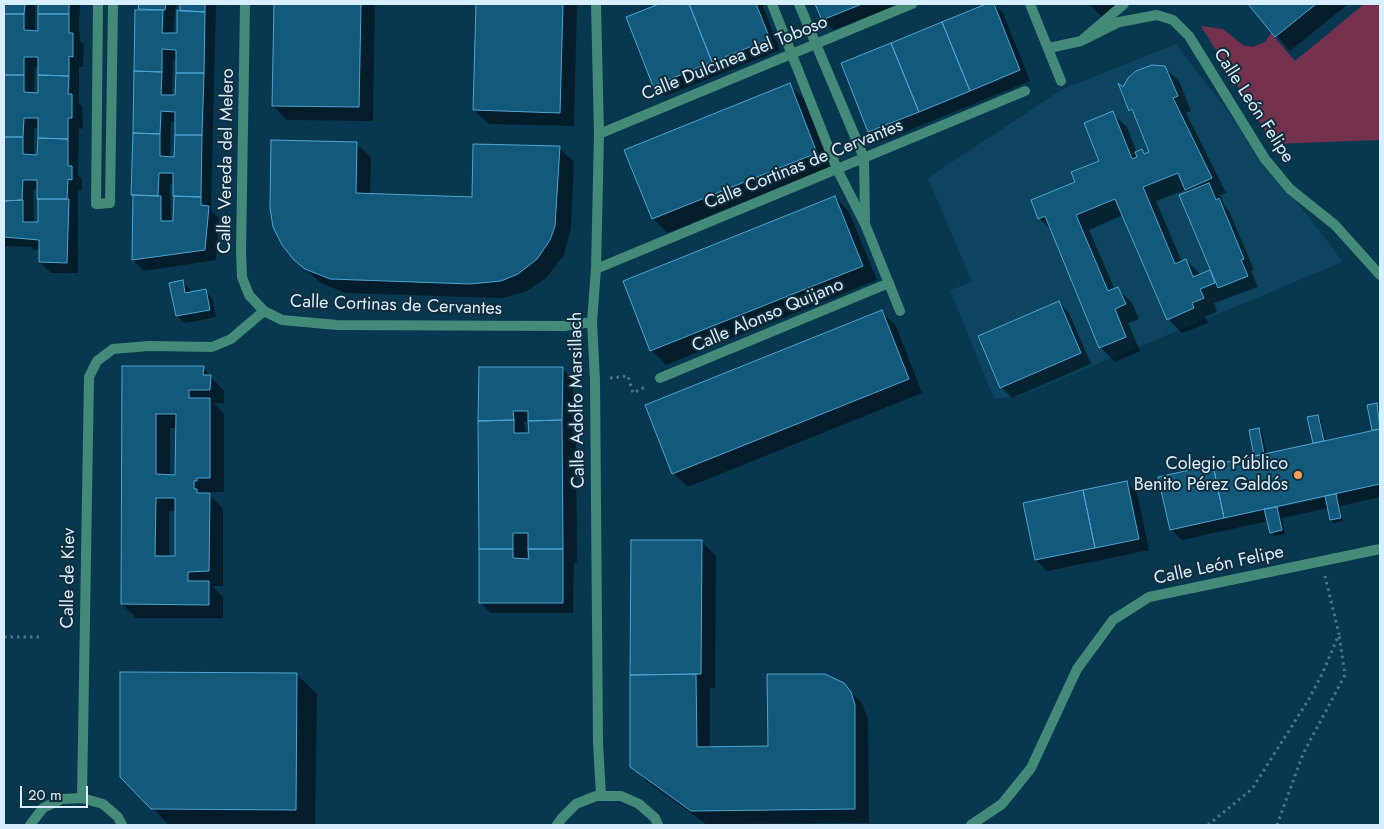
<!DOCTYPE html>
<html>
<head>
<meta charset="utf-8">
<style>
  body { margin:0 }
  #map { position:relative; width:1384px; height:829px; overflow:hidden; background:#073850; font-family:Jost,sans-serif }
  canvas { display:block }
  .frame { position:absolute; inset:0; border:5px solid #d6eefd; pointer-events:none }
  .scale { position:absolute; left:20px; top:786px; width:68px; height:22px; box-sizing:border-box; border:2px solid #d6eefd; border-top:0; padding-left:6px; font-size:15px; line-height:18px; white-space:nowrap; color:#d6eefd; -webkit-text-stroke:4px #122d3c; paint-order:stroke }
</style>
</head>
<body>
<div id="map">
<canvas width="1384" height="829"></canvas>
<div class="frame"></div>
<div class="scale">20 m</div>
</div>
<script>
const c = document.querySelector('canvas').getContext('2d');
c.lineJoin = 'round';
function fill(path, color) { c.fillStyle = color; c.fill(path, 'evenodd'); }
const toPath = rows => new Path2D(rows.map(r => 'M' + r).join(''));
function trace(path, color, width, dash) { c.strokeStyle = color; c.lineWidth = width; c.lineCap = dash ? 'butt' : 'round'; c.setLineDash(dash || []); c.stroke(path); }
function write(font, color, halo, rows, align = 'center') {
  c.font = font + ' Jost,sans-serif'; c.lineWidth = 4; c.setLineDash([]); c.textBaseline = 'middle'; c.strokeStyle = halo; c.fillStyle = color; for (const [text, x, y, turn = 0] of rows) {
    c.save(); c.translate(x, y); c.rotate((+turn || 0) * Math.PI / 180); c.textAlign = isNaN(turn) ? turn : align; if (halo) c.strokeText(text, 0, 0); c.fillText(text, 0, 0); c.restore();
  }
}
fill(toPath([
  [1176,44,1343,262,1020,396,994,399,950,290,972,282,928,178,1061,90]
]), '#0d445f');
fill(toPath([
  [1364,4,1380,4,1380,140,1273,144,1201,26,1223,29,1243,45,1252,47,1265,42,1271,33,1295,61]
]), '#73314d');
fill(toPath([
  [4,4,84,4,80,5,79,25,80,41,84,45,83,67,79,67,79,103,82,106,83,129,79,128,78,175,82,179,82,190,78,190,78,273,51,273,40,262,40,250,34,250,31,247,4,246],
  [35,5,39,6,39,33,35,32],
  [35,67,39,67,39,94,34,94],
  [34,128,39,128,38,156,34,156],
  [33,190,39,190,40,223,34,223],
  [140,4,176,4,173,34,178,34,180,4,216,4,211,211,219,218,216,260,144,271,133,260,134,196,132,195],
  [173,59,177,60,176,97,172,96],
  [171,122,176,122,175,158,170,158],
  [170,184,174,184,175,222,171,222],
  [275,4,375,4,373,121,287,120,273,106],
  [477,4,577,4,574,126,489,124,474,110],
  [662,4,762,4,780,50,665,96,655,85,628,18],
  [817,4,899,4,834,30,823,20],
  [989,4,993,4,1003,13,1030,81,880,142,869,132,842,64],
  [1089,4,1121,4,1103,18],
  [1249,4,1348,4,1290,51],
  [1164,67,1179,81,1191,111,1186,113,1226,193,1220,195,1224,205,1229,211,1254,270,1251,271,1258,287,1214,303,1217,312,1205,317,1208,323,1182,333,1168,319,1123,215,1089,230,1115,290,1118,289,1132,303,1139,319,1128,323,1140,351,1115,362,1100,347,1053,232,1039,218,1101,162,1112,113,1127,127,1137,153,1142,151,1146,155,1151,153,1136,115,1130,110,1124,89],
  [1186,190,1189,192,1214,276,1210,272,1201,275,1186,260,1182,262,1156,201],
  [789,85,804,99,831,167,667,233,653,218],
  [356,143,371,158,370,195,473,198,559,148,574,162,571,227,564,255,546,278,525,292,501,298,345,293,321,283,295,259],
  [835,197,849,212,877,280,666,365,651,350,624,282],
  [182,282,190,289,191,294,205,291,212,298,216,317,185,323,177,316],
  [1058,302,1069,313,1091,364,1012,398,1001,387],
  [882,312,896,326,922,393,688,487,673,473],
  [123,367,203,368,224,391,224,403,214,403,224,414,224,492,211,492,211,496,223,509,223,586,212,586,223,597,223,618,136,618,122,604],
  [170,428,177,428,176,476,170,476],
  [169,511,177,511,176,558,169,557],
  [562,368,573,379,573,433,576,436,577,563,574,563,573,613,491,613,480,602,479,420],
  [530,421,530,435,526,434,524,422],
  [527,547,529,547,530,560,527,560],
  [1376,404,1380,410,1380,497,1340,506,1343,521,1334,523,1331,520,1328,508,1282,518,1285,534,1274,536,1271,532,1268,521,1182,540,1171,529,1256,457,1250,431,1259,429,1262,432,1267,455,1315,444,1318,416,1321,420,1326,442,1374,431,1368,406],
  [1331,494,1331,496,1277,508,1275,506],
  [1126,482,1137,493,1149,550,1047,571,1036,560,1025,504],
  [702,542,716,556,715,688,710,688,710,748,769,747,825,675,838,680,862,703,868,720,869,823,706,824,646,781,632,766],
  [297,675,317,694,315,825,169,825,121,776]
]), '#0007');
const building = toPath([
  [4,4,25,4,24,14,4,14,4,4],
  [38,4,69,4,69,14,38,14,38,4],
  [139,4,166,4,165,10,138,9,139,4],
  [180,4,205,4,205,12,180,11,180,4],
  [274,4,361,4,359,107,272,106,274,4],
  [476,4,563,4,560,113,473,110,476,4],
  [659,4,689,4,712,62,653,86,626,17,659,4],
  [689,4,756,4,770,39,712,62,689,4],
  [815,4,862,4,822,20,815,4],
  [986,4,994,4,1020,70,970,91,942,22,986,4],
  [1248,4,1316,4,1275,37,1248,4],
  [135,10,163,10,162,33,177,33,177,10,205,12,204,73,176,73,176,50,162,49,162,72,134,71,135,10],
  [4,14,24,14,24,30,38,31,38,14,69,14,69,33,73,33,73,57,69,56,69,76,38,75,38,57,24,57,24,75,4,75,4,14],
  [942,22,970,91,919,112,891,43,942,22],
  [891,43,919,112,868,132,841,63,891,43],
  [1152,65,1165,66,1178,96,1173,98,1212,178,1185,190,1178,173,1143,187,1175,264,1186,259,1193,277,1210,270,1215,283,1200,289,1204,298,1192,303,1194,308,1167,320,1115,199,1076,215,1108,291,1118,287,1126,304,1115,309,1126,337,1099,348,1045,216,1038,219,1031,200,1075,182,1071,172,1099,161,1084,123,1113,111,1132,159,1137,157,1135,152,1142,149,1144,154,1149,152,1132,109,1129,111,1118,83,1123,87,1128,78,1136,71,1152,65],
  [134,71,162,72,161,95,175,95,176,73,204,73,202,135,175,135,175,112,161,111,160,134,133,133,134,71],
  [4,75,24,75,24,92,38,93,38,75,69,76,68,94,72,94,72,118,68,118,68,139,38,138,38,118,24,118,23,137,4,137,4,75],
  [790,83,817,153,652,219,624,150,790,83],
  [133,133,160,134,160,156,174,157,175,135,202,135,201,197,173,196,173,173,159,173,158,196,131,195,133,133],
  [4,137,23,137,23,154,37,155,38,138,68,139,68,166,72,166,72,180,68,179,67,199,37,199,37,180,23,180,22,200,4,201,4,137],
  [271,140,357,142,356,193,472,197,473,144,560,146,555,226,550,240,537,259,518,274,501,281,470,284,330,279,305,269,294,260,282,245,273,227,270,208,271,140],
  [1209,183,1216,200,1219,198,1244,259,1241,260,1248,276,1218,288,1179,195,1209,183],
  [133,195,161,196,161,221,173,221,174,196,201,197,201,205,209,206,205,250,132,260,133,195],
  [835,196,863,266,650,351,623,281,835,196],
  [38,199,69,199,67,263,39,262,39,240,4,237,4,201,23,200,23,222,38,222,38,199],
  [183,280,185,293,206,289,210,310,176,316,169,283,183,280],
  [1059,301,1081,353,1000,388,978,336,1059,301],
  [882,310,909,379,672,474,645,405,882,310],
  [122,366,204,366,203,375,211,375,210,390,189,390,189,398,210,398,210,478,197,478,197,481,194,481,194,489,197,489,197,493,210,493,209,571,188,572,188,581,209,581,209,605,121,604,122,366],
  [156,414,176,414,175,475,156,474,156,414],
  [156,498,175,498,175,556,155,556,156,498],
  [479,367,563,367,562,420,528,421,528,411,513,411,514,420,478,421,479,367],
  [1377,403,1380,429,1372,430,1367,405,1377,403],
  [1318,415,1324,441,1313,443,1307,417,1318,415],
  [514,420,514,433,529,433,528,421,562,420,563,549,528,549,528,533,513,533,513,549,479,549,478,421,514,420],
  [1259,428,1264,454,1254,456,1249,430,1259,428],
  [1380,429,1380,484,1224,518,1213,465,1380,429],
  [1213,465,1224,518,1170,530,1158,477,1213,465],
  [1127,481,1139,539,1095,548,1083,490,1127,481],
  [1083,490,1095,548,1035,560,1023,503,1083,490],
  [1336,494,1341,518,1330,520,1325,496,1336,494],
  [1277,507,1282,530,1270,533,1264,509,1277,507],
  [631,540,702,540,701,674,630,675,631,540],
  [479,549,513,549,513,558,529,559,528,549,563,549,563,603,479,603,479,549],
  [120,672,297,673,296,810,151,809,120,777,120,672],
  [696,674,697,747,768,746,767,674,825,674,844,683,851,692,855,705,855,809,691,811,630,767,630,675,696,674]
]);
fill(building, '#13597b');
trace(building, '#4ea3d2', 1);
trace(toPath([
  [610,378,628,376,633,393,647,386],
  [4,637,42,637],
  [1208,825,1252,789,1309,699,1323,672,1339,634,1325,576],
  [1277,825,1303,754,1345,675,1339,635]
]), '#4b7389', 3, [2.5, 4]);
trace(toPath([
  [98,4,96,204,110,203,113,4],
  [245,4,241,252,242,277,249,295,264,311,282,320,337,325,564,326,592,322],
  [596,4,599,134,596,269,592,322,595,380,598,742,601,796],
  [772,4,837,169,865,224,900,311],
  [799,4,864,158,865,220],
  [1030,4,1061,81],
  [1081,41,1119,22,1157,15,1173,20,1189,36,1265,159,1290,189,1335,225,1380,275],
  [1049,48,1081,41,1124,4],
  [599,134,912,4],
  [596,269,1025,91],
  [660,378,889,283],
  [82,798,89,377,97,361,113,349,149,346,212,347,231,339,264,311],
  [30,825,43,808,62,799,82,798,103,804,118,817,122,825],
  [557,825,562,818,576,804,596,796,621,796,639,804,655,818,658,825],
  [971,825,1002,804,1031,768,1077,669,1113,620,1149,597,1380,549]
]), '#448a79', 10);
for (const [x, y, r, color] of [
  [1298,475,5,"#fc9d54"]
]) { const dot = new Path2D(); dot.arc(x, y, r, 0, 2 * Math.PI); c.fillStyle = color; c.fill(dot); trace(dot, '#122d3c', 2); }
write('18px', '#d6eefd', '#122d3c', [
  ["Calle Dulcinea del Toboso",735,59,-22],
  ["Calle León Felipe",1253,106,57],
  ["Calle Vereda del Melero",227,161,-89],
  ["Calle Cortinas de Cervantes",804,165,-22],
  ["Calle Cortinas de Cervantes",396,306,2],
  ["Calle Alonso Quijano",768,316,-23],
  ["Calle Adolfo Marsillach",578,400,-91],
  ["Calle León Felipe",1219,566,-12],
  ["Calle de Kiev",69,578,-89]
]);
write('18px', '#d6eefd', '#122d3c', [
  ["Colegio Público",1288,465],
  ["Benito Pérez Galdós",1288,486]
], 'right');
</script>
</body>
</html>
